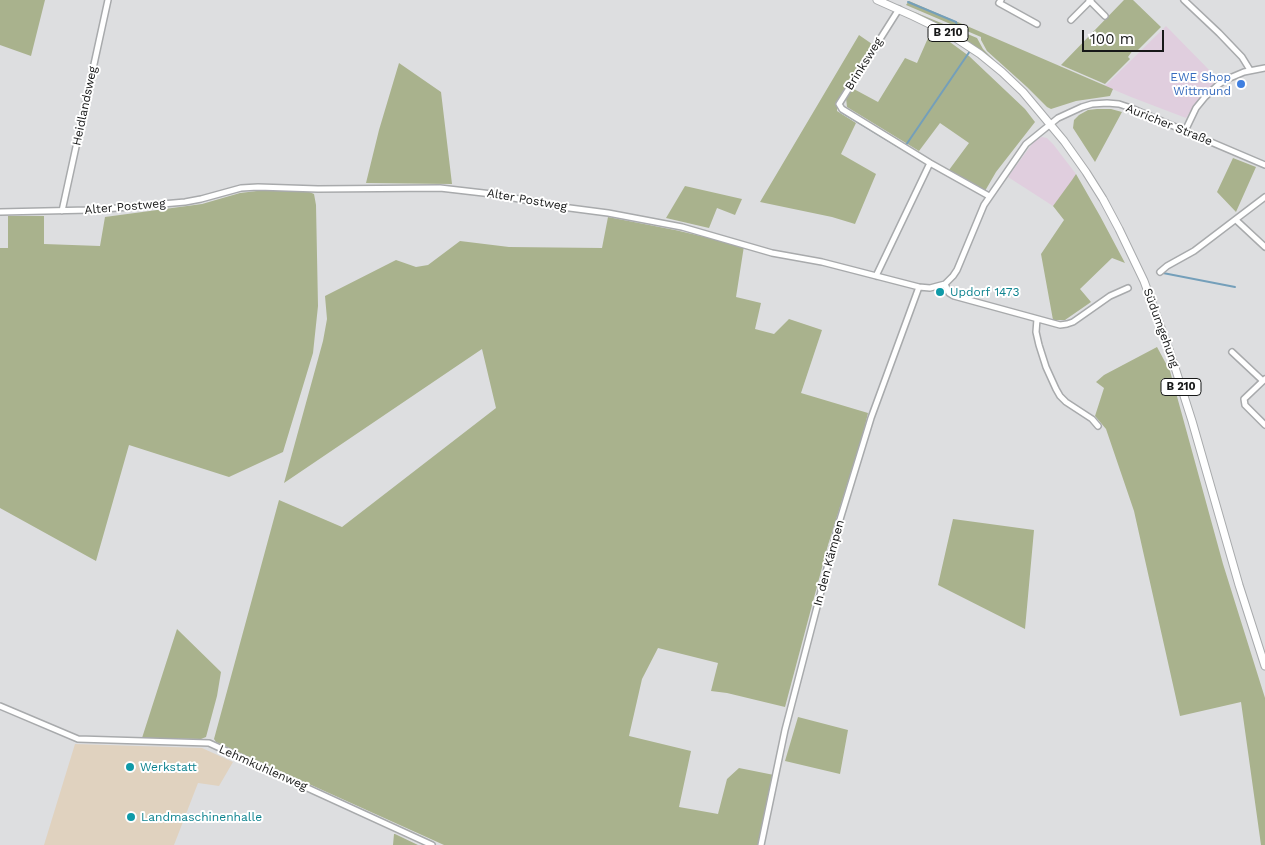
<!DOCTYPE html>
<html>
<head>
<meta charset="utf-8">
<style>
  body { margin:0 }
  #map { position:relative; width:1265px; height:845px; overflow:hidden; background:#dddee0; font-family:"Work Sans",sans-serif }
  canvas { display:block }
  .scale { position:absolute; left:1082px; top:30px; width:82px; height:22px; box-sizing:border-box; border:2px solid #171818; border-top:0; padding-left:6px; font-size:15px; line-height:18px; white-space:nowrap; color:#171818; -webkit-text-stroke:4px #fff; paint-order:stroke }
</style>
</head>
<body>
<div id="map">
<canvas width="1265" height="845"></canvas>
<div class="scale">100 m</div>
</div>
<script>
const c = document.querySelector('canvas').getContext('2d');
c.lineJoin = 'round';
function fill(path, color) { c.fillStyle = color; c.fill(path, 'evenodd'); }
const toPath = rows => new Path2D(rows.map(r => 'M' + r).join(''));
function trace(path, color, width, dash) { c.strokeStyle = color; c.lineWidth = width; c.lineCap = dash ? 'butt' : 'round'; c.setLineDash(dash || []); c.stroke(path); }
function write(font, color, halo, rows, align = 'center') {
  c.font = font + ' "Work Sans",sans-serif'; c.lineWidth = 4; c.setLineDash([]); c.textBaseline = 'middle'; c.strokeStyle = halo; c.fillStyle = color; for (const [text, x, y, turn = 0] of rows) {
    c.save(); c.translate(x, y); c.rotate((+turn || 0) * Math.PI / 180); c.textAlign = isNaN(turn) ? turn : align; if (halo) c.strokeText(text, 0, 0); c.fillText(text, 0, 0); c.restore();
  }
}
fill(toPath([
  [1166,26,1218,79,1196,103,1186,118,1131,97,1105,86],
  [1042,137,1047,138,1053,144,1076,174,1073,180,1053,206,1008,177,1035,140]
]), '#e0cede');
fill(toPath([
  [75,744,202,748,233,762,219,786,198,783,174,845,44,845]
]), '#e0d2bf');
fill(toPath([
  [0,0,45,0,31,56,0,45],
  [1124,0,1133,0,1161,27,1136,52,1133,50,1128,57,1130,59,1105,84,1061,65],
  [909,1,1113,89,1110,96,1076,101,1051,109,1047,107,1027,87,987,51,981,40,981,37,906,5],
  [910,10,977,38,983,49,995,61,944,27],
  [932,29,969,56,1025,109,1035,122,996,172,985,191,949,170,969,143,940,123,919,151,847,107,846,98,852,88,878,102,905,58,917,63],
  [859,35,872,44,837,101,837,111,856,123,841,154,876,174,855,224,832,217,760,202],
  [399,63,441,92,452,184,366,183,379,130],
  [1097,109,1111,109,1122,112,1095,162,1073,128,1074,120,1079,115,1088,110],
  [1233,158,1256,167,1236,212,1217,192],
  [1076,174,1100,216,1125,263,1112,258,1080,289,1091,302,1065,320,1053,320,1041,254,1064,220,1053,206,1072,180],
  [685,186,742,199,735,215,717,208,709,228,666,218],
  [265,190,307,191,314,194,316,205,318,306,313,353,283,452,229,477,129,445,96,561,0,508,0,248,8,248,8,216,44,216,44,244,100,246,105,217,202,204,240,193],
  [608,217,675,230,744,246,736,297,761,303,755,329,774,334,789,319,822,330,801,393,868,413,863,434,828,545,785,707,727,693,711,691,718,663,658,648,642,679,629,736,691,751,679,807,718,814,727,779,739,768,774,775,758,845,444,845,216,742,214,739,279,500,342,527,496,408,482,349,284,483,323,341,327,319,325,296,396,260,416,267,428,265,460,241,509,247,602,248],
  [1157,347,1170,371,1223,564,1265,698,1265,845,1261,845,1241,702,1180,716,1134,511,1106,429,1095,416,1104,388,1096,382,1104,375],
  [953,519,1034,530,1025,629,938,585],
  [177,629,221,672,217,696,206,737,201,739,142,738],
  [798,717,848,730,840,774,785,761],
  [394,834,395,834,418,845,393,845]
]), '#a9b28d');
trace(toPath([
  [908,2,956,22,957,26],
  [841,112,902,149],
  [906,145,970,51,969,50],
  [1163,273,1235,287]
]), '#749fba', 2);
const minor = toPath([
  [1001,0,999,3,1037,24],
  [1089,0,1105,16],
  [1184,0,1219,33,1242,57,1250,70],
  [899,9,839,104,842,109,930,163,989,196],
  [1071,20,1091,0],
  [1185,131,1196,108,1205,97,1218,85,1225,80,1244,72,1265,68],
  [62,211,108,0],
  [0,212,89,210,117,208,185,202,201,199,241,188,258,187,318,189,440,188,492,194,562,207,608,213,682,227,772,253,822,262,919,287,930,288,945,284,953,276,957,270,984,205,1026,144,1058,118,1082,107,1092,104,1107,103,1119,104,1131,108,1265,165],
  [1236,220,1265,247],
  [1160,272,1167,266,1194,251,1265,197],
  [876,276,930,163],
  [945,284,949,293,954,296,1060,325,1067,324,1073,322,1110,296,1128,288],
  [1037,319,1036,332,1039,345,1046,367,1056,389,1060,396,1066,402,1092,419,1098,426],
  [1232,352,1263,381],
  [1265,379,1244,399,1245,405,1265,425],
  [0,706,78,739,209,743,432,845],
  [761,845,785,730,838,526,871,418,919,287]
]);
const major = toPath([
  [877,0,913,16,948,33,980,54,1002,72,1023,92,1064,141,1086,172,1103,199,1119,229,1144,281,1171,355,1192,421,1239,585,1265,666]
]);
trace(minor, '#a8aaac', 8);
trace(major, '#a8aaac', 9);
trace(minor, '#fff', 5);
trace(major, '#fff', 7);
for (const [x, y, r, color] of [
  [1241,84,5,"#3f7fe0"],
  [940,292,5,"#0f9aa8"],
  [130,767,5,"#0f9aa8"],
  [131,817,5,"#0f9aa8"]
]) { const dot = new Path2D(); dot.arc(x, y, r, 0, 2 * Math.PI); c.fillStyle = color; c.fill(dot); trace(dot, '#fff', 2); }
for (const [x, y, w] of [
  [948,33,40],
  [1181,387,40]
]) { const box = new Path2D(); box.roundRect(x - w / 2, y - 8.5, w, 17, 4); c.fillStyle = '#fff'; c.fill(box); trace(box, '#171818', 1); }
write('bold 11px', '#171818', null, [
  ["B 210",948,33],
  ["B 210",1181,387]
]);
write('12px', '#171818', '#fff', [
  ["Brinksweg",864,64,-58],
  ["Heidlandsweg",85,106,-78],
  ["Auricher Straße",1169,125,22],
  ["Alter Postweg",527,200,10],
  ["Alter Postweg",125,207,-5],
  ["Südumgehung",1161,328,70],
  ["In den Kämpen",829,563,-75],
  ["Lehmkuhlenweg",263,768,24]
]);
write('12px', '#366cbe', '#fff', [
  ["EWE Shop",1231,77],
  ["Wittmund",1231,91]
], 'right');
write('12px', '#0d838f', '#fff', [
  ["Updorf 1473",950,292],
  ["Werkstatt",140,767],
  ["Landmaschinenhalle",141,817]
], 'left');
</script>
</body>
</html>
